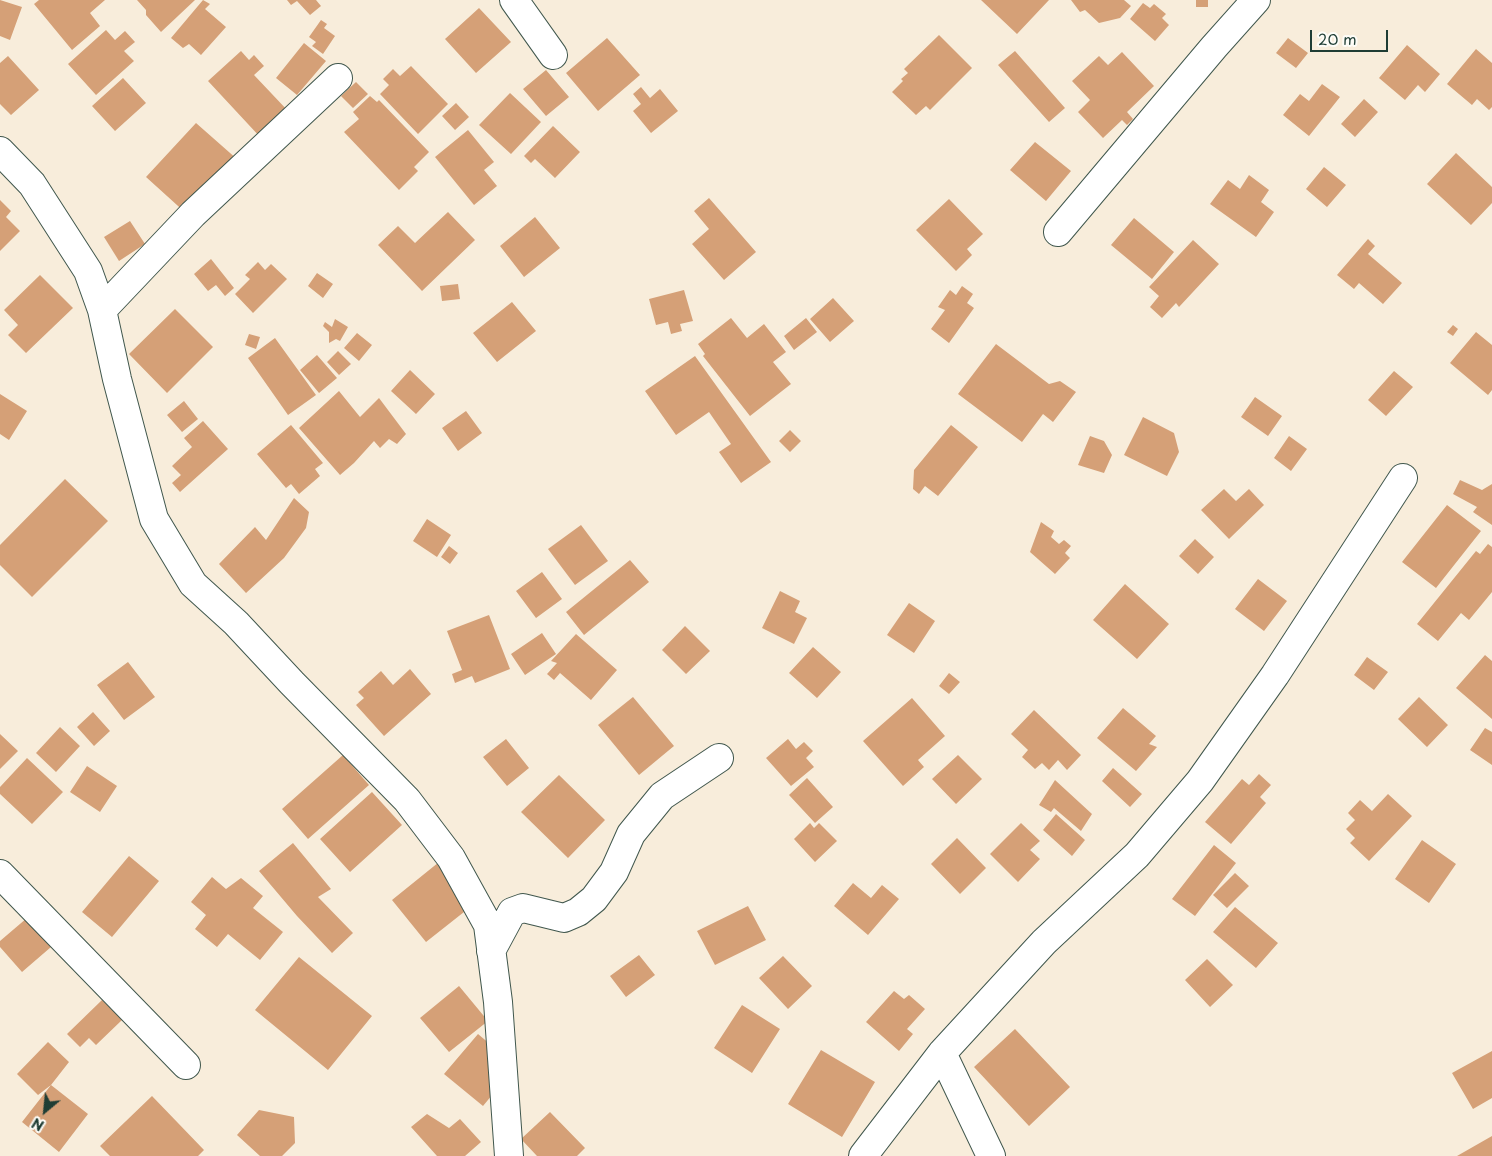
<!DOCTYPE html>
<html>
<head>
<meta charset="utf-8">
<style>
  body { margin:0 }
  #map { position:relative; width:1492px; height:1156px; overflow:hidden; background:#f8eddb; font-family:"Playpen Sans",sans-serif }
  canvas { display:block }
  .north { position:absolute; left:20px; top:1086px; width:50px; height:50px; -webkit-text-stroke:4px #fdfcf7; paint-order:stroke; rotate:208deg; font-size:14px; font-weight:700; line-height:20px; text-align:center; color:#1f3d34 }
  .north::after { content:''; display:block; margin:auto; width:18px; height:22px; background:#1f3d34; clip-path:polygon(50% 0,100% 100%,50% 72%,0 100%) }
  .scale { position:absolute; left:1310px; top:30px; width:78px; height:22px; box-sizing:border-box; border:2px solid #1f3d34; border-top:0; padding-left:6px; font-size:15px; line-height:18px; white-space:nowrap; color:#1f3d34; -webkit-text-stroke:4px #fdfcf7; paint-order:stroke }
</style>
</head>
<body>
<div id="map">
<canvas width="1492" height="1156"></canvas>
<div class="north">N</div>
<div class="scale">20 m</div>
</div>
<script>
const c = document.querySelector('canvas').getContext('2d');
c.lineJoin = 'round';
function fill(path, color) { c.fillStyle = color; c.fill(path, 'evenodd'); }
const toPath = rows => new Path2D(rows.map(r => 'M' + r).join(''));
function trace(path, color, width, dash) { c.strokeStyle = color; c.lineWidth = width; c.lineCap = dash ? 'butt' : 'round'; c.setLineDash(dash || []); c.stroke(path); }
fill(toPath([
  [0,0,22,7,10,40,0,36],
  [39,0,105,0,90,13,100,26,72,50,34,4],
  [137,0,195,0,161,32,146,15,146,10],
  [203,0,210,4,205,9,226,27,201,55,189,44,183,48,171,38],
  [287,0,316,0,321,6,310,15,297,1,291,5],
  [981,0,1049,0,1017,34],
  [1071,0,1124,0,1131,6,1120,18,1099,23,1085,10,1080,12],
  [1196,0,1208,0,1208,7,1196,7],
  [1143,3,1150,8,1154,4,1166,14,1162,18,1169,25,1155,41,1130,19],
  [479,8,511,42,476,73,445,39],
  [321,20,327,24,324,28,335,36,323,54,312,46,316,42,309,37],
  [106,30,115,40,125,31,135,42,124,51,134,61,96,95,68,64],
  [939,35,972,68,930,110,926,106,916,115,892,92,903,81,901,79,908,73,904,69],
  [607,38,640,75,598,111,566,73],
  [1288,38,1308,53,1296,68,1276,53],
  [304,43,326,61,297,95,276,78],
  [1407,45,1440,74,1425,92,1418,85,1405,100,1379,78],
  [1476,49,1492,63,1492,107,1489,110,1477,99,1472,105,1447,84],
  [241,51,249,60,254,55,264,66,254,75,289,112,261,138,208,81],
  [1015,51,1065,108,1049,122,998,65],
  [1122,52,1154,86,1127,112,1133,119,1127,125,1122,120,1103,138,1078,112,1090,100,1072,81,1099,56,1108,65],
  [8,56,39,90,11,115,0,104,0,63],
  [411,66,448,104,418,134,380,94,389,85,383,79,393,69,400,76],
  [546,70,569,97,546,116,523,89],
  [123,78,146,103,115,131,92,106],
  [356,82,368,94,353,108,341,96],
  [1322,84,1340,97,1309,136,1283,115,1300,94,1309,101],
  [641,87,650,98,660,89,678,111,651,133,633,111,641,104,633,94],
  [510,93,541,122,511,154,479,125],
  [370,96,377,102,379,100,429,152,414,167,418,171,399,190,344,132,359,119,353,112],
  [1364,99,1378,112,1355,137,1341,124],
  [456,103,469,117,455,130,442,116],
  [196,123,238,160,188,215,146,177],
  [553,126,580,152,555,178,535,159,531,163,524,156],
  [468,130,494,162,484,170,497,186,474,205,435,157],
  [1035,142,1071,171,1046,201,1010,170],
  [1456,153,1492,187,1492,203,1471,225,1427,184],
  [1324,167,1346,185,1327,207,1306,189],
  [1249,175,1269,190,1261,202,1274,212,1256,237,1210,204,1228,180,1240,189],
  [709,198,756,252,724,280,692,244,709,229,694,211],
  [949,199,983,234,967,249,972,255,956,271,916,230],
  [0,200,11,211,6,217,20,231,0,251],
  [448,212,475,240,422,291,378,245,398,226,415,243],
  [535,217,560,248,524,277,500,246],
  [1134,218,1174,252,1152,279,1111,245],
  [130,221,145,244,119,261,104,237],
  [1368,239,1375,246,1368,254,1402,283,1383,304,1359,283,1354,289,1337,275],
  [1193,240,1219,264,1179,307,1176,303,1162,318,1150,307,1159,296,1149,287],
  [211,259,234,288,225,296,216,285,208,291,194,274],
  [258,262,265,270,271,264,287,279,253,313,235,294,250,279,245,275],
  [317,273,333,284,323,298,308,286],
  [40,275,73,308,26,353,8,335,18,325,4,310],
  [458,284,460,299,442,301,440,286],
  [962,286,973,294,967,303,974,308,949,343,931,329,945,310,938,307,950,290,956,295],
  [684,290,693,321,680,324,682,331,671,334,668,322,656,325,649,299],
  [833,298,854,321,830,342,810,319],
  [512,302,536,331,497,362,473,333],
  [175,309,213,347,167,393,129,354],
  [731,318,747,338,764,324,786,352,773,362,791,384,750,416,703,356,705,354,698,344],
  [806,318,817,332,794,350,784,336],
  [335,319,348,327,340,341,336,339,329,343,329,332,323,326,325,322,332,327],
  [1453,325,1458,329,1453,336,1447,332],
  [1476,332,1492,345,1492,390,1488,395,1450,363],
  [357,333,372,345,359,361,344,348],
  [249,334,260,337,256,349,245,345],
  [275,338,316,395,288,415,248,358],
  [996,344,1049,384,1060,381,1076,392,1053,422,1043,414,1022,442,958,394],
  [338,351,351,364,339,375,327,362],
  [317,355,337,378,319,393,300,370],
  [695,356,771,462,741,483,719,452,731,444,709,412,676,435,645,391],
  [410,370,435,394,416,414,391,391],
  [1394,371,1413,387,1386,416,1368,400],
  [339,391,360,417,379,398,406,434,397,444,389,439,380,448,374,441,354,463,340,475,299,428],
  [0,394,27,411,9,440,0,434],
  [1255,397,1282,416,1268,436,1241,417],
  [184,401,198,419,182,432,167,415],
  [466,411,482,433,458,451,442,428],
  [1143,417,1174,433,1179,452,1167,476,1124,455],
  [203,421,228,449,180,492,172,483,181,475,172,466,192,447,184,438],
  [291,425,323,463,315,469,320,476,299,494,291,484,286,488,257,454],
  [951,425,978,447,938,496,925,486,919,494,913,489,914,470],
  [790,430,801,441,790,452,779,441],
  [1090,436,1104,441,1112,455,1104,473,1078,465],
  [1289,436,1307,449,1291,471,1274,458],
  [65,479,108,521,32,597,0,565,0,545],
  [1460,480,1482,490,1492,484,1492,525,1473,512,1477,507,1453,494],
  [1224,489,1236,501,1249,489,1264,505,1229,539,1201,510],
  [294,498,309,512,306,528,284,558,246,593,219,564,255,527,266,540],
  [1447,505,1481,531,1436,588,1402,562],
  [427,519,451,535,437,557,413,541],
  [1041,522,1054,531,1051,537,1059,544,1064,540,1071,546,1065,553,1070,558,1055,574,1030,552],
  [581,525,608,561,575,585,548,549],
  [1195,539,1214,557,1198,574,1179,556],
  [1488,544,1492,547,1492,592,1469,620,1461,613,1438,641,1417,624,1476,551,1480,554],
  [449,546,458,553,450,564,441,557],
  [630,560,649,582,584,635,566,612],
  [542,572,562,599,536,618,516,591],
  [1258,579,1287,601,1264,631,1235,609],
  [1125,584,1169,624,1137,659,1093,620],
  [780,591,800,601,795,612,807,618,794,644,762,628],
  [909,603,935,621,914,653,887,635],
  [489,615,510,669,475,683,472,676,455,683,452,674,462,670,447,631],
  [685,626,710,651,686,674,662,650],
  [542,633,556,654,525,675,511,654],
  [576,634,617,670,591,700,560,673,554,680,547,674,557,663,551,661],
  [813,647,841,672,817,698,789,673],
  [1485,655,1492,661,1492,719,1456,688],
  [1367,657,1388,672,1374,690,1354,675],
  [128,662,155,697,124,720,97,685],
  [410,669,431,694,384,736,356,705,364,698,358,692,381,671,393,685],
  [949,673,960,682,949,694,939,686],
  [633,697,674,746,639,775,598,725],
  [1419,697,1448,725,1427,747,1398,719],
  [912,698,945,736,918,760,924,767,903,786,863,741],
  [1123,708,1156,736,1149,744,1157,747,1136,771,1097,738],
  [1034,710,1081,755,1067,770,1058,760,1049,770,1042,763,1035,769,1022,757,1028,750,1011,734],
  [93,712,110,731,94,746,77,727],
  [60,727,80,746,56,772,36,753],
  [1485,728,1492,732,1492,765,1470,750],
  [0,734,18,751,0,769],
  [506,739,529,768,507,786,483,757],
  [788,739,796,749,804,742,813,751,806,758,814,767,791,786,766,758],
  [343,755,369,785,308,839,282,809],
  [958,755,982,779,956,804,932,779],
  [27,758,63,792,32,824,0,794,0,787],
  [87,766,117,786,100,812,70,792],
  [1113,768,1142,794,1130,807,1102,781],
  [1259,774,1271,785,1260,797,1266,803,1231,844,1205,822,1242,779,1249,785],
  [559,775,605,820,568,858,521,812],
  [807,778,833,807,815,823,789,795],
  [1055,780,1092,814,1081,831,1054,808,1051,812,1039,805],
  [372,792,402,825,350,872,320,839],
  [1388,794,1412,816,1369,861,1350,843,1355,838,1346,829,1355,820,1348,813,1360,800,1372,811],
  [1056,814,1085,840,1072,856,1043,830],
  [810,823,814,828,819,823,837,841,815,862,794,839],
  [1021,823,1040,841,1030,850,1040,859,1018,882,990,854],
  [957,838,986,868,960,894,931,864],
  [1422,840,1456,864,1429,903,1395,879],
  [293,843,331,889,318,897,353,933,332,953,297,916,259,871],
  [1214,845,1236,863,1195,916,1172,899],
  [449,854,483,897,426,942,392,900],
  [129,856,159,881,112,937,82,912],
  [1235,873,1249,886,1227,908,1213,895],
  [212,877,226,889,241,878,263,896,253,908,283,932,260,960,228,934,217,947,195,929,206,915,191,902],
  [853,883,871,898,882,885,899,899,868,935,834,906],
  [748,906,766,940,715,965,697,931],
  [1235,907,1278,943,1256,968,1213,932],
  [34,912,58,941,22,972,0,947,0,941],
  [639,955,655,975,626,997,610,976],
  [783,956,812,986,788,1009,759,978],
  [299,957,372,1016,328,1070,255,1010],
  [1207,959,1233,985,1210,1007,1185,980],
  [459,986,488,1021,449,1052,420,1018],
  [894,991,904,999,909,995,925,1009,907,1029,913,1034,899,1051,866,1022],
  [102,1000,122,1020,96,1045,89,1038,80,1047,67,1034],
  [742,1005,780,1029,752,1073,714,1048],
  [1015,1029,1070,1087,1029,1126,974,1067],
  [478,1034,516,1066,483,1106,444,1074],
  [48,1042,69,1062,51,1085,88,1114,59,1152,22,1122,51,1085,38,1095,17,1074],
  [821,1050,875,1082,842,1137,788,1104],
  [1492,1051,1492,1098,1473,1109,1452,1073],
  [152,1096,204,1150,198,1156,110,1156,100,1146],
  [259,1110,294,1117,295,1143,282,1156,260,1156,237,1135],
  [550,1112,585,1148,577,1156,537,1156,521,1139],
  [427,1114,449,1128,460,1119,481,1142,465,1156,437,1156,411,1127],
  [1492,1136,1492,1156,1457,1156]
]), '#d5a077');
const minor = toPath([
  [514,0,553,55],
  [0,151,32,184,88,271,102,310,117,379,154,519,193,584,236,623,292,683,407,800,451,858,488,925,498,1002,509,1156],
  [1058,232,1214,47,1256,0],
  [102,310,193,214,338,78],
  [0,874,186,1065],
  [491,951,512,912,523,908,564,918,578,912,594,899,614,872,631,834,662,796,719,758],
  [942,1053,991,1156],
  [863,1156,942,1053,1044,942,1137,855,1200,781,1275,675,1403,478]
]);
trace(minor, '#40574d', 30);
trace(minor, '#fff', 28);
</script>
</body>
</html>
